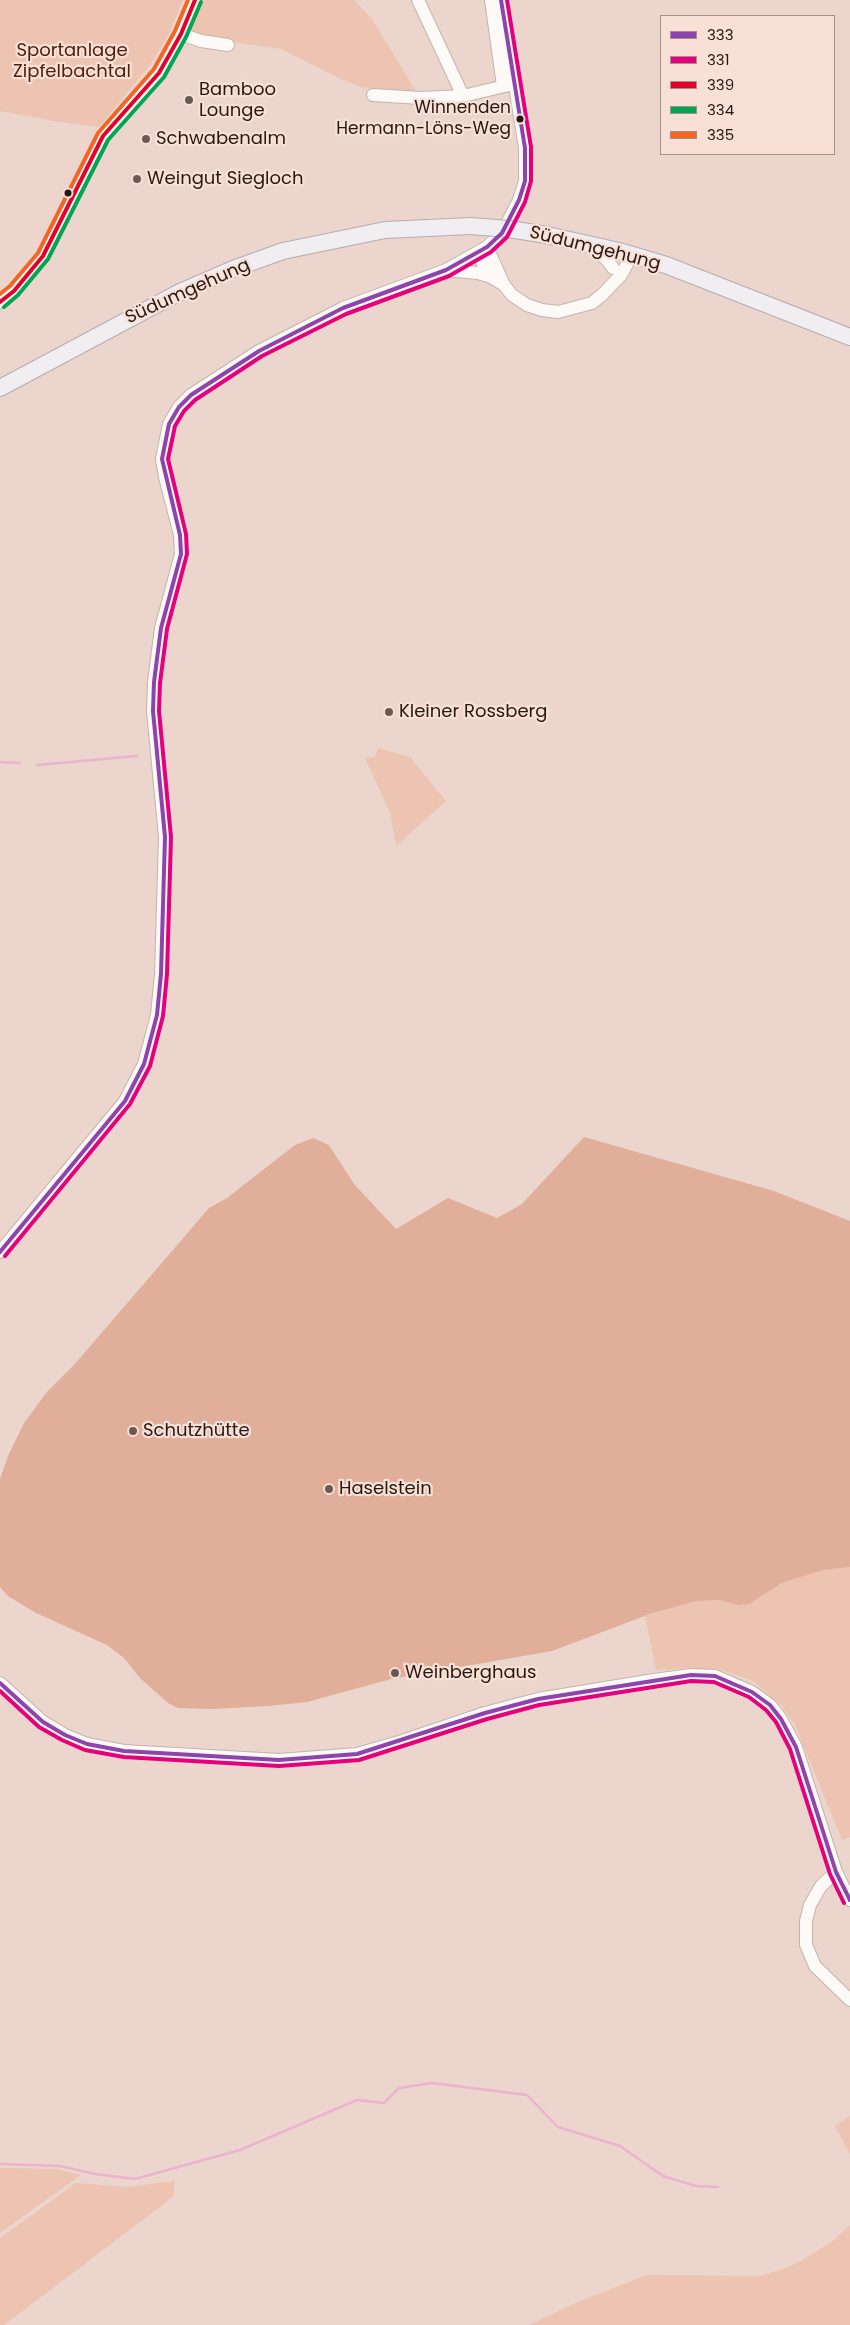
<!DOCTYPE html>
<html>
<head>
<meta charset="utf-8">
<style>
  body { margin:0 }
  #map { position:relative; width:850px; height:2325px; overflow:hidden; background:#ebd5cc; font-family:Poppins,sans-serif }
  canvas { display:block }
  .legend { position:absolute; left:660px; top:15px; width:175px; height:140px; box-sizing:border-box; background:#f9e0d6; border:1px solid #a59088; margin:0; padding:6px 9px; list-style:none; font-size:15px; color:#261812 }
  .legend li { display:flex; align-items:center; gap:10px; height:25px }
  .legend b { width:25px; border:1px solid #a59088 }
</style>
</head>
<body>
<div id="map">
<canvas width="850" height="2325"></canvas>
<ul class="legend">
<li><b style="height:6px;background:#8e44ad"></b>333</li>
<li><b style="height:6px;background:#e5007d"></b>331</li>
<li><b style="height:6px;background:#e4002b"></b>339</li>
<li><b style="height:6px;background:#00a651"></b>334</li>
<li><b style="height:6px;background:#f26522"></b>335</li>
</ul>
</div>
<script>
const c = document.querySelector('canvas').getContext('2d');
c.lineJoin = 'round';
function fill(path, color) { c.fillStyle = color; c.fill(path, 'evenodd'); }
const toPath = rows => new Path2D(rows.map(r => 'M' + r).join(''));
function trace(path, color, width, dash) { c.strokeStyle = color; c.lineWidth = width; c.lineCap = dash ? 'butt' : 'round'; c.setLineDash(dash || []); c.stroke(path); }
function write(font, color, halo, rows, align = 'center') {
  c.font = font + ' Poppins,sans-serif'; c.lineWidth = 4.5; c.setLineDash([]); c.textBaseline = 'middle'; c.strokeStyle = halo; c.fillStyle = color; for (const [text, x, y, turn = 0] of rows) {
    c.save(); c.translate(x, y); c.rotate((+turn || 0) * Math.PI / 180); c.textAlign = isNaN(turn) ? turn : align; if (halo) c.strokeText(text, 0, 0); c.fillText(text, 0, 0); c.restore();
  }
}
fill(toPath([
  [0,0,183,0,169,34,150,65,99,127,59,122,0,111],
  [203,0,354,0,372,19,417,93,361,87,339,78,281,49,206,38,197,34,191,29],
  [378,748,410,757,446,801,396,846,390,812,365,758,375,757],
  [850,1567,850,1837,842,1840,795,1725,780,1704,753,1681,722,1670,686,1668,656,1670,645,1616,697,1601,719,1600,738,1605,749,1604,782,1583,823,1570],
  [850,2116,850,2154,835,2126],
  [0,2168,56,2169,81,2175,0,2233],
  [175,2181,173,2197,4,2325,0,2325,0,2238,76,2183,128,2187],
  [850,2225,850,2325,529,2325,580,2301,647,2275,760,2276,783,2269,803,2260,834,2240]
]), '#edc3b2');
fill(toPath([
  [584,1137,774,1191,850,1221,850,1567,823,1570,782,1583,749,1604,738,1605,719,1600,697,1601,650,1614,552,1651,391,1679,307,1702,268,1706,213,1709,178,1708,168,1703,140,1678,124,1658,107,1645,36,1613,8,1596,0,1587,0,1479,8,1456,24,1423,46,1393,74,1365,209,1208,227,1198,295,1145,313,1138,329,1145,354,1184,396,1229,448,1198,497,1218,522,1204]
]), '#e1ae9a');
trace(toPath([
  [0,762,20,763],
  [37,765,137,756],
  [0,2164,60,2166,95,2174,135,2179,240,2150,357,2100,384,2103,399,2088,432,2083,527,2095,558,2127,620,2146,663,2176,696,2186,718,2187]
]), '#ecb3cf', 2.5);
const minor = toPath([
  [418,0,463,96],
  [491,0,503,86],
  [181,34,201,41,228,45],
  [373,95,421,98,463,96,513,84],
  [589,246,606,259,613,268],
  [487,247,504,285],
  [477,254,491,277,504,285,512,295,527,305,542,310,558,312,592,303,603,294,621,275,632,255],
  [446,270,478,273,491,277],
  [0,302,14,291,43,256,103,136,159,73,181,34,195,0],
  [0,1252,125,1101,144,1064,157,1015,161,974,165,837,153,711,154,682,161,628,181,554,180,535,165,477,162,459,169,424,179,407,191,395,259,351,343,308,446,270,487,247,502,233,519,200,525,181,525,148,501,0],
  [0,1683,43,1722,65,1735,87,1744,124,1751,279,1760,357,1754,402,1741,485,1713,538,1699,654,1680,691,1675,715,1676,752,1692,770,1705,781,1719,796,1747,836,1872,850,1900],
  [836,1872,821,1886,810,1905,806,1921,806,1945,815,1966,850,2000]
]);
const major = toPath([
  [547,235,619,251,666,265,850,337],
  [0,388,180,292,233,269,283,251,385,230,470,226]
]);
trace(minor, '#c4b3ac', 14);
trace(major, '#b6abb0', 18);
trace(minor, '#fcf9f7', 12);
trace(major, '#f0eef1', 16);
const majorBridge = toPath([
  [470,226,509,229,547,235]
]);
trace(majorBridge, '#b6abb0', 18, []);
trace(majorBridge, '#f0eef1', 16);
trace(toPath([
  [0,1252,125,1101,144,1064,157,1015,161,974,165,837,153,711,154,682,161,628,181,554,180,535,162,459,169,424,179,407,191,395,259,351,343,308,446,270,487,247,502,233,519,200,525,181,525,148,501,0],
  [0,1683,43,1722,65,1735,87,1744,124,1751,279,1760,357,1754,485,1713,538,1699,691,1675,715,1676,752,1692,770,1705,781,1719,796,1747,836,1872,850,1900]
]), '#8e44ad', 4);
trace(toPath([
  [5,1256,130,1104,150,1066,163,1016,167,974,171,837,159,711,160,683,167,629,187,554,186,534,168,459,175,426,184,411,195,400,262,356,346,314,449,276,491,252,507,237,525,202,531,181,531,147,507,0],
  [0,1691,39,1727,62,1740,85,1750,124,1757,279,1766,359,1760,487,1719,539,1705,691,1681,714,1682,749,1697,766,1710,776,1722,790,1749,830,1874,844,1903]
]), '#e5007d', 4);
trace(toPath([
  [0,302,14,291,43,256,103,136,159,73,181,34,195,0]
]), '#e4002b', 4);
trace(toPath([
  [4,307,18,295,48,259,108,140,164,77,186,37,201,2]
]), '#00a651', 4);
trace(toPath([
  [0,294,10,286,38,253,98,133,154,69,175,31,188,0]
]), '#f26522', 4);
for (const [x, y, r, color] of [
  [189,100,5,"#6b5a53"],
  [520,119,4.5,"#261812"],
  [146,139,5,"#6b5a53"],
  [137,179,5,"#6b5a53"],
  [68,193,4.5,"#261812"],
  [389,712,5,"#6b5a53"],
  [133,1431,5,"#6b5a53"],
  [329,1489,5,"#6b5a53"],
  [395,1673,5,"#6b5a53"]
]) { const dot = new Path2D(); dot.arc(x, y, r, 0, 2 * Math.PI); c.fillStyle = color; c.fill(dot); trace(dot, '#f9e0d6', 2); }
write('17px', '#261812', '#f9e0d6', [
  ["Winnenden",511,109],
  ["Hermann-Löns-Weg",511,130]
], 'right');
write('18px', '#4f200a', '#f9e0d6', [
  ["Sportanlage",72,51],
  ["Zipfelbachtal",72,72]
]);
write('18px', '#261812', '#f9e0d6', [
  ["Bamboo",199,90],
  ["Lounge",199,111],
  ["Schwabenalm",156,139],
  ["Weingut Siegloch",147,179],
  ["Kleiner Rossberg",399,712],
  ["Schutzhütte",143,1431],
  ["Haselstein",339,1489],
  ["Weinberghaus",405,1673]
], 'left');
write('18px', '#261812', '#f9e0d6', [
  ["Südumgehung",595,249,14],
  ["Südumgehung",188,292,-24]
]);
</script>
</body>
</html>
